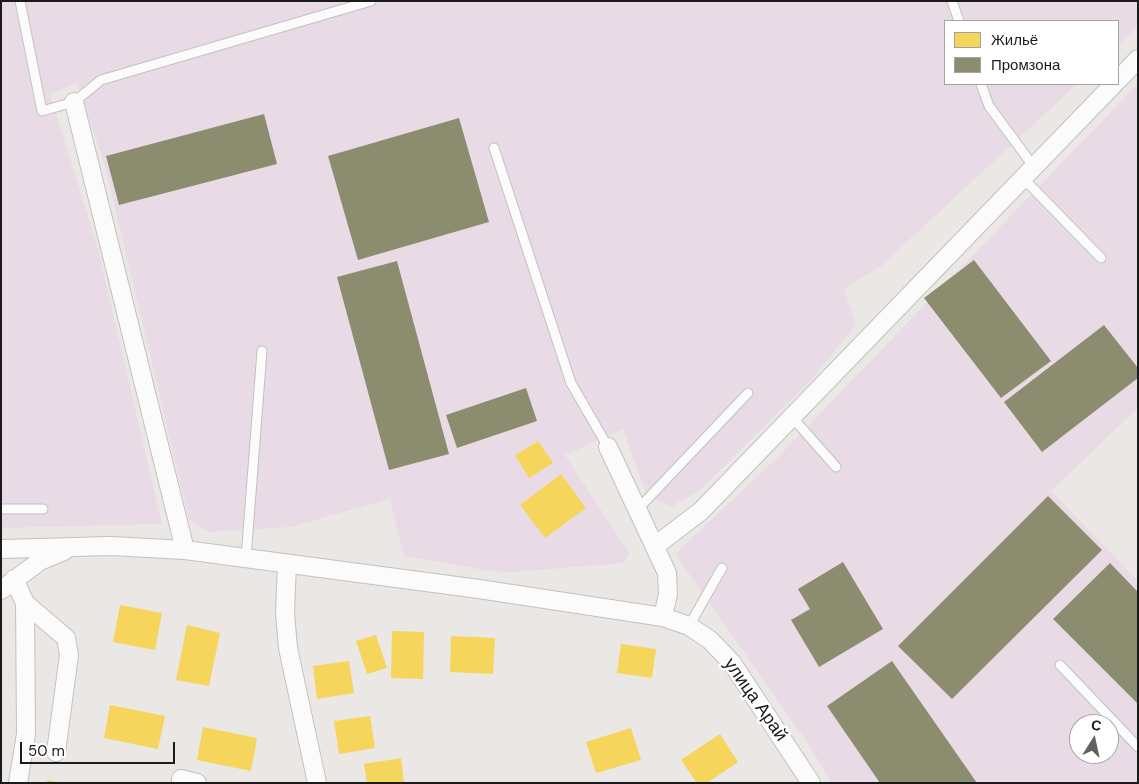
<!DOCTYPE html>
<html>
<head>
<meta charset="utf-8">
<style>
  body { margin:0 }
  #map { position:relative; width:1139px; height:784px; overflow:hidden; background:#eae7e4; font-family:"DM Sans",sans-serif }
  canvas { display:block }
  .frame { position:absolute; inset:0; border:2px solid #1b1b1b; pointer-events:none }
  .legend { position:absolute; left:944px; top:20px; width:175px; height:65px; box-sizing:border-box; background:#fff; border:1px solid #a4a4a4; margin:0; padding:6px 9px; list-style:none; font-size:15px; color:#1b1b1b }
  .legend li { display:flex; align-items:center; gap:10px; height:25px }
  .legend b { width:25px; border:1px solid #a4a4a4 }
  .north { position:absolute; left:1069px; top:714px; width:50px; height:50px; box-sizing:border-box; background:#fff; border:1px solid #a4a4a4; border-radius:50%; rotate:10deg; font-size:14px; font-weight:700; line-height:20px; text-align:center; color:#1b1b1b }
  .north::after { content:''; display:block; margin:auto; width:18px; height:22px; background:#636261; clip-path:polygon(50% 0,100% 100%,50% 72%,0 100%) }
  .scale { position:absolute; left:20px; top:742px; width:155px; height:22px; box-sizing:border-box; border:2px solid #1b1b1b; border-top:0; padding-left:6px; font-size:15px; line-height:18px; white-space:nowrap; color:#1b1b1b; -webkit-text-stroke:4px #fff; paint-order:stroke }
</style>
</head>
<body>
<div id="map">
<canvas width="1139" height="784"></canvas>
<div class="frame"></div>
<ul class="legend">
<li><b style="height:14px;background:#f6d55c"></b>Жильё</li>
<li><b style="height:14px;background:#8c8c6e"></b>Промзона</li>
</ul>
<div class="north">С</div>
<div class="scale">50 m</div>
</div>
<script>
const c = document.querySelector('canvas').getContext('2d');
c.lineJoin = 'round';
function fill(path, color) { c.fillStyle = color; c.fill(path, 'evenodd'); }
const toPath = rows => new Path2D(rows.map(r => 'M' + r).join(''));
function trace(path, color, width, dash) { c.strokeStyle = color; c.lineWidth = width; c.lineCap = dash ? 'butt' : 'round'; c.setLineDash(dash || []); c.stroke(path); }
function write(font, color, halo, rows, align = 'center') {
  c.font = font + ' "DM Sans",sans-serif'; c.lineWidth = 5; c.setLineDash([]); c.textBaseline = 'middle'; c.strokeStyle = halo; c.fillStyle = color; for (const [text, x, y, turn = 0] of rows) {
    c.save(); c.translate(x, y); c.rotate((+turn || 0) * Math.PI / 180); c.textAlign = isNaN(turn) ? turn : align; if (halo) c.strokeText(text, 0, 0); c.fillText(text, 0, 0); c.restore();
  }
}
fill(toPath([
  [1,1,1138,1,1138,27,1118,46,1118,21,945,21,945,84,1077,84,881,266,844,289,856,324,814,377,701,489,671,507,646,493,623,429,565,455,629,553,624,563,502,573,404,556,390,499,290,527,208,532,189,519,105,166,77,83,50,94,98,249,162,524,1,528],
  [1138,84,1138,408,1051,491,1138,581,1138,783,832,783,809,745,675,554,777,458],
  [1079,724,1109,724,1109,754,1079,754]
]), '#e9dbe6');
fill(toPath([
  [538,441,553,463,529,478,515,455],
  [561,474,586,508,545,538,520,505],
  [120,605,162,613,155,650,113,642],
  [187,625,220,633,209,686,176,680],
  [392,631,424,632,423,679,391,678],
  [376,635,387,668,367,674,356,641],
  [451,636,495,638,493,674,450,672],
  [621,644,656,649,652,678,617,673],
  [349,661,354,693,317,699,313,666],
  [110,705,165,716,158,749,104,738],
  [370,716,375,748,339,754,334,721],
  [203,727,257,738,251,771,197,760],
  [631,728,641,760,596,773,586,742],
  [720,734,738,762,707,783,697,783,681,760],
  [401,758,404,783,367,783,364,764],
  [47,780,59,782,59,783,47,783]
]), '#f6d55c');
fill(toPath([
  [264,114,277,164,119,205,106,156],
  [459,118,489,222,358,260,328,156],
  [974,260,1051,361,1001,398,924,298],
  [397,261,449,454,389,470,337,277],
  [1104,325,1138,368,1138,378,1042,452,1004,402],
  [526,388,537,421,457,448,446,415],
  [1048,496,1102,550,952,699,898,646],
  [843,562,883,629,819,667,791,620,810,609,798,589],
  [1110,563,1138,592,1138,704,1053,619],
  [892,661,977,783,880,783,827,706]
]), '#8c8c6e');
const service = toPath([
  [20,1,42,111,74,102,101,80,371,1],
  [952,1,959,21],
  [981,84,989,106,1034,167],
  [494,148,571,383,608,447],
  [1023,178,1101,258],
  [792,417,836,467],
  [1,509,43,509],
  [637,510,748,393],
  [246,558,262,351],
  [689,626,722,568],
  [1060,665,1138,747]
]);
const minor = toPath([
  [1118,80,1138,59],
  [74,102,185,550],
  [608,447,667,573,668,594,663,617],
  [655,546,701,511,1114,84],
  [1,549,111,546,185,550,479,589,663,617,689,626,710,640,732,663,811,783],
  [287,564,285,613,288,648,317,783],
  [14,579,25,603,26,734,18,783],
  [1,590,40,561,64,551],
  [25,603,66,638,69,655,56,752],
  [181,779,197,783]
]);
trace(service, '#c2c1c0', 11);
trace(minor, '#c2c1c0', 20);
trace(service, '#fcfbfb', 9);
trace(minor, '#fcfbfb', 18);
write('18px', '#1b1b1b', '#fff', [
  ["улица Арай",755,700,55]
]);
</script>
</body>
</html>
